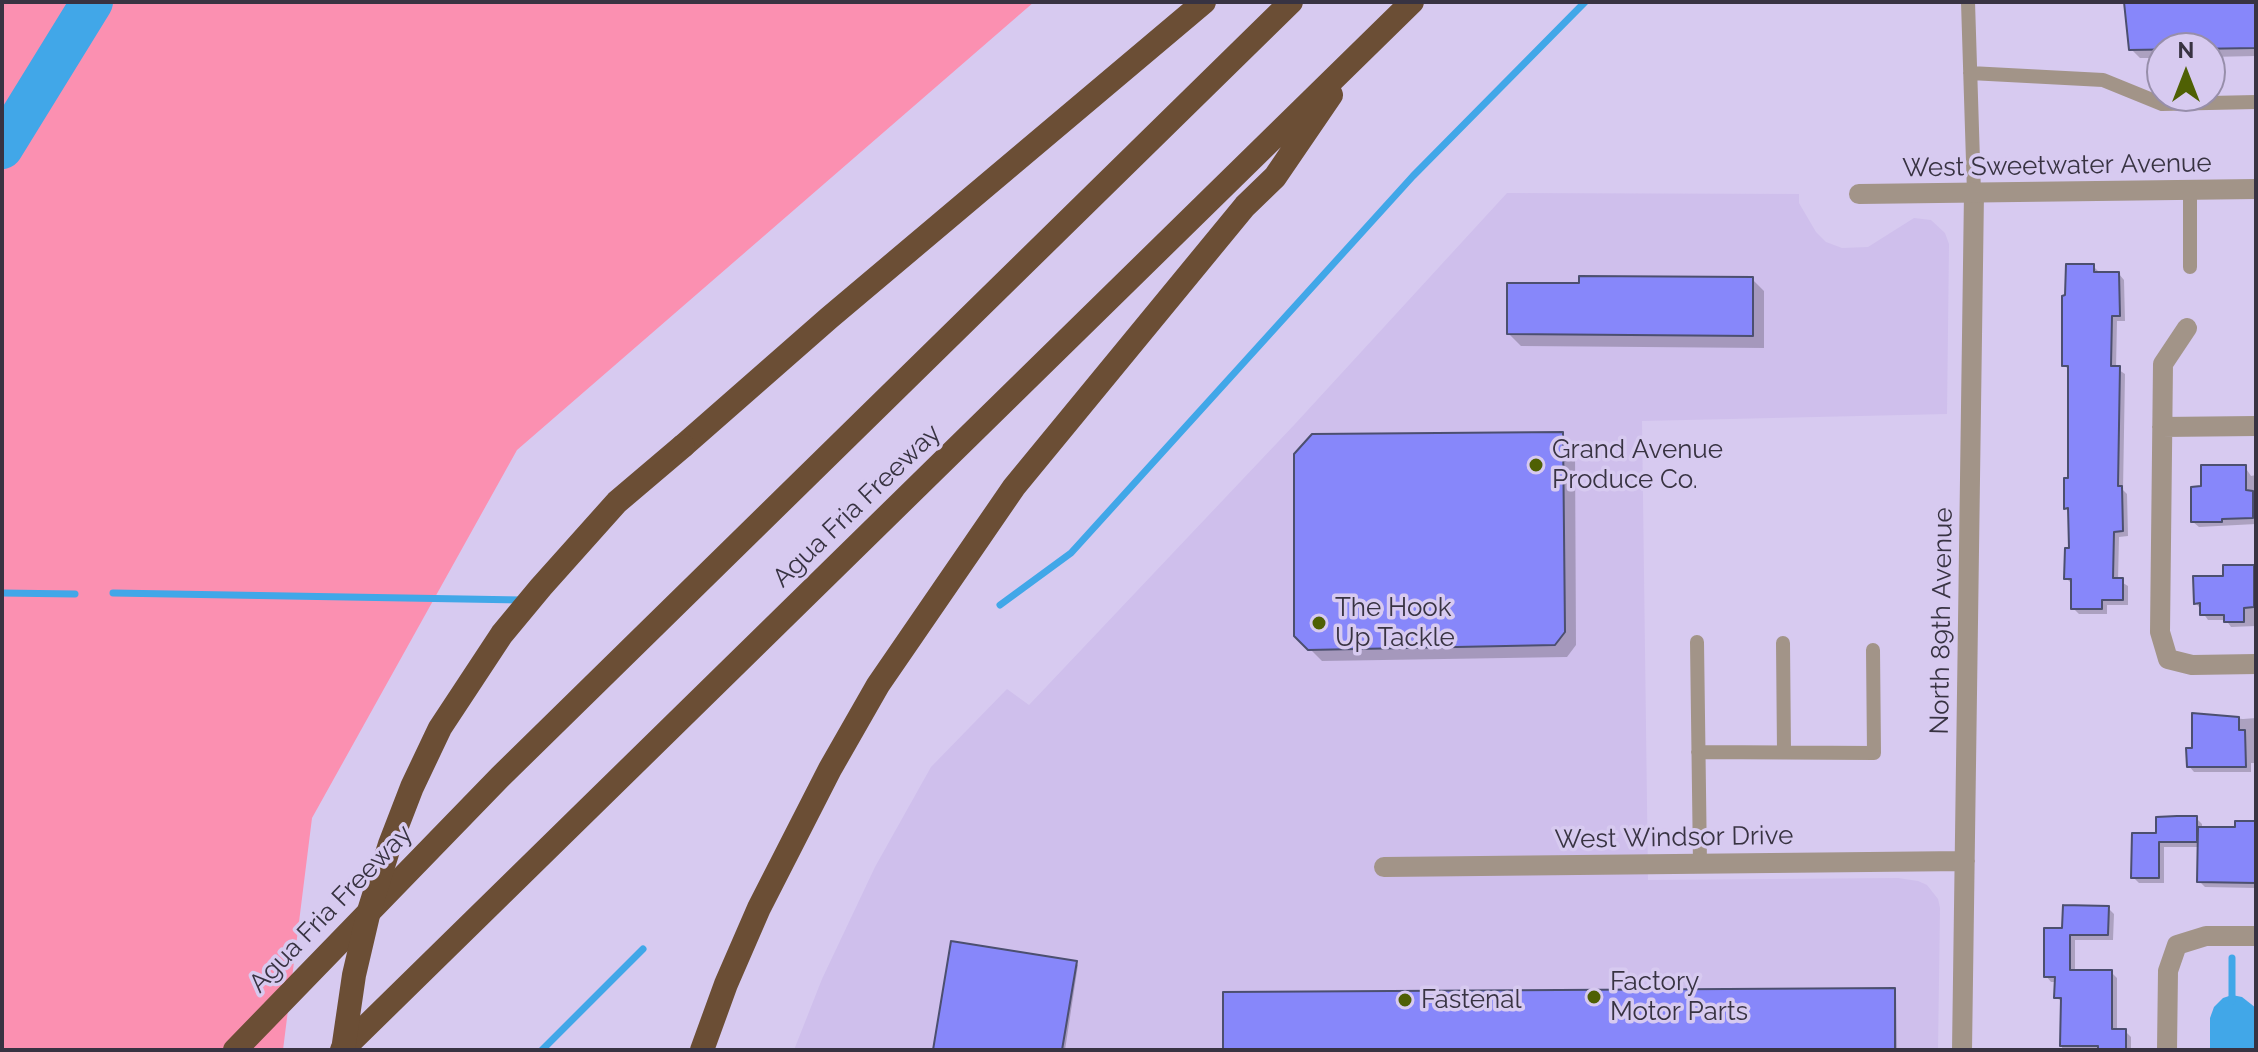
<!DOCTYPE html>
<html>
<head>
<meta charset="utf-8">
<style>
  body { margin:0 }
  #map { position:relative; width:2258px; height:1052px; overflow:hidden; background:#d7caf0; font-family:Raleway,sans-serif }
  canvas { display:block }
  .frame { position:absolute; inset:0; border:4px solid #383342; pointer-events:none }
  .north { position:absolute; left:2146px; top:32px; width:80px; height:80px; box-sizing:border-box; background:#d7caf0; border:2px solid #978eaa; border-radius:50%; rotate:0deg; font-size:22px; font-weight:700; line-height:32px; text-align:center; color:#383342 }
  .north::after { content:''; display:block; margin:auto; width:28px; height:36px; background:#4f6004; clip-path:polygon(50% 0,100% 100%,50% 72%,0 100%) }
</style>
</head>
<body>
<div id="map">
<canvas width="2258" height="1052"></canvas>
<div class="frame"></div>
<div class="north">N</div>
</div>
<script>
const c = document.querySelector('canvas').getContext('2d');
c.lineJoin = 'round';
function fill(path, color) { c.fillStyle = color; c.fill(path, 'evenodd'); }
const toPath = rows => new Path2D(rows.map(r => 'M' + r).join(''));
function trace(path, color, width, dash) { c.strokeStyle = color; c.lineWidth = width; c.lineCap = dash ? 'butt' : 'round'; c.setLineDash(dash || []); c.stroke(path); }
function write(font, color, halo, rows, align = 'center') {
  c.font = font + ' Raleway,sans-serif'; c.lineWidth = 7; c.setLineDash([]); c.textBaseline = 'middle'; c.strokeStyle = halo; c.fillStyle = color; for (const [text, x, y, turn = 0] of rows) {
    c.save(); c.translate(x, y); c.rotate((+turn || 0) * Math.PI / 180); c.textAlign = isNaN(turn) ? turn : align; if (halo) c.strokeText(text, 0, 0); c.fillText(text, 0, 0); c.restore();
  }
}
fill(toPath([
  [1507,193,1799,194,1799,203,1816,232,1826,242,1842,248,1868,247,1914,218,1931,220,1945,233,1949,244,1947,414,1642,421,1648,880,1898,878,1918,881,1927,885,1938,899,1940,908,1938,1050,794,1050,822,979,875,867,931,767,1007,689,1029,705,1295,424]
]), '#cfbfec');
fill(toPath([
  [2,2,1034,2,517,450,312,818,283,1050,2,1050]
]), '#fb90b1');
fill(toPath([
  [2232,995,2242,997,2256,1008,2256,1050,2210,1050,2210,1018,2214,1007,2223,998]
]), '#41a7e8');
fill(toPath([
  [2126,2,2256,2,2256,56,2210,57,2210,48,2162,48,2162,58,2140,58,2131,49],
  [2093,266,2099,272,2119,274,2124,280,2125,321,2117,321,2116,368,2125,374,2123,490,2127,494,2128,536,2119,537,2118,580,2128,586,2128,605,2107,605,2107,614,2079,614,2073,608,2073,585,2066,578,2071,550,2070,512,2066,508,2070,480,2070,371,2064,365],
  [1752,279,1764,291,1764,348,1521,346,1509,334],
  [1562,434,1575,447,1576,645,1567,657,1322,661,1296,635],
  [2245,467,2251,476,2256,475,2256,524,2199,527,2193,522,2203,488],
  [2253,567,2256,570,2256,626,2231,627,2226,620,2208,620,2196,603,2225,578],
  [2194,715,2243,719,2256,718,2256,763,2251,763,2251,772,2194,772,2189,766,2194,750],
  [2196,818,2202,824,2202,829,2237,829,2256,823,2256,888,2205,887,2199,881,2199,847,2164,847,2164,883,2139,883,2133,877,2159,835],
  [2108,908,2114,914,2113,940,2075,940,2075,972,2111,972,2117,978,2117,1031,2125,1031,2131,1037,2131,1050,2062,1050,2063,1003,2056,997,2057,982,2051,982,2046,976,2064,930],
  [1076,963,1078,965,1065,1050,935,1050],
  [1894,990,1896,992,1897,1050,1225,1050]
]), '#0003');
trace(toPath([
  [2,593,75,594],
  [113,593,522,600],
  [1000,605,1071,553,1413,176,1585,2],
  [2232,958,2232,1001],
  [542,1050,643,949]
]), '#41a7e8', 7);
trace(toPath([
  [2,148,92,2]
]), '#41a7e8', 42);
const building = toPath([
  [2124,2,2256,2,2256,48,2129,50,2124,2],
  [2066,264,2094,264,2094,272,2119,272,2120,316,2112,316,2111,366,2120,366,2118,486,2122,486,2123,531,2114,532,2113,578,2123,578,2123,600,2102,600,2102,609,2071,609,2071,579,2064,579,2065,548,2069,548,2068,508,2064,509,2064,478,2068,478,2068,366,2062,366,2062,296,2065,295,2066,264],
  [1579,276,1753,277,1753,336,1507,334,1507,283,1579,283,1579,276],
  [1563,432,1565,632,1555,645,1308,650,1294,636,1294,454,1312,434,1563,432],
  [2201,465,2246,465,2246,490,2253,491,2253,518,2222,519,2222,522,2191,522,2191,487,2201,486,2201,465],
  [2223,565,2254,565,2254,607,2244,608,2244,622,2224,622,2224,615,2200,615,2200,603,2194,604,2193,576,2223,576,2223,565],
  [2192,713,2239,717,2239,730,2245,730,2246,767,2187,767,2186,748,2192,748,2192,713],
  [2177,816,2197,816,2197,842,2159,842,2159,878,2131,878,2132,833,2156,833,2156,817,2177,816],
  [2235,821,2256,821,2256,883,2197,882,2198,827,2235,827,2235,821],
  [2063,905,2109,906,2108,935,2070,935,2070,970,2112,970,2112,1029,2126,1029,2126,1050,2098,1050,2098,1046,2060,1046,2061,998,2054,998,2055,977,2044,977,2044,928,2062,928,2063,905],
  [951,941,1077,961,1062,1050,933,1050,951,941],
  [1895,988,1895,1050,1223,1050,1223,992,1895,988]
]);
fill(building, '#8787fa');
trace(building, '#4c4f6f', 2);
trace(toPath([
  [1968,2,1974,193],
  [1970,73,2103,80,2162,104,2256,102],
  [2190,190,2190,267],
  [1697,642,1700,864],
  [1783,643,1784,752],
  [1698,752,1874,753,1873,650]
]), '#a29488', 14);
trace(toPath([
  [2187,328,2163,364,2160,632,2168,659,2192,665,2256,664],
  [2162,427,2256,426],
  [1384,867,1965,861],
  [1962,1050,1974,193],
  [2167,1050,2168,971,2177,945,2206,936,2256,936]
]), '#a29488', 20);
trace(toPath([
  [1859,194,2256,189]
]), '#a29488', 20);
trace(toPath([
  [683,446,829,318,1204,2],
  [235,1050,500,777,1291,2],
  [342,1050,1412,2],
  [702,1050,726,984,759,908,830,769,878,685,1014,487,1245,206,1275,177,1331,95]
]), '#6b4e35', 24);
trace(toPath([
  [343,1050,354,975,369,911,390,844,412,787,440,728,502,634,541,587,617,502,683,446]
]), '#6b4e35', 24);
for (const [x, y, r, color] of [
  [1536,465,8,"#4f6004"],
  [1319,623,8,"#4f6004"],
  [1594,997,8,"#4f6004"],
  [1405,1000,8,"#4f6004"]
]) { const dot = new Path2D(); dot.arc(x, y, r, 0, 2 * Math.PI); c.fillStyle = color; c.fill(dot); trace(dot, '#d7caf0', 3); }
write('26px', '#383342', '#d7caf0', [
  ["West Sweetwater Avenue",2057,166,-1],
  ["Agua Fria Freeway",857,506,-44],
  ["North 89th Avenue",1942,621,-89],
  ["West Windsor Drive",1674,838,-1],
  ["Agua Fria Freeway",331,909,-46]
]);
write('26px', '#383342', '#d7caf0', [
  ["Grand Avenue",1552,450],
  ["Produce Co.",1552,480],
  ["The Hook",1335,608],
  ["Up Tackle",1335,638],
  ["Factory",1610,982],
  ["Motor Parts",1610,1012],
  ["Fastenal",1421,1000]
], 'left');
</script>
</body>
</html>
